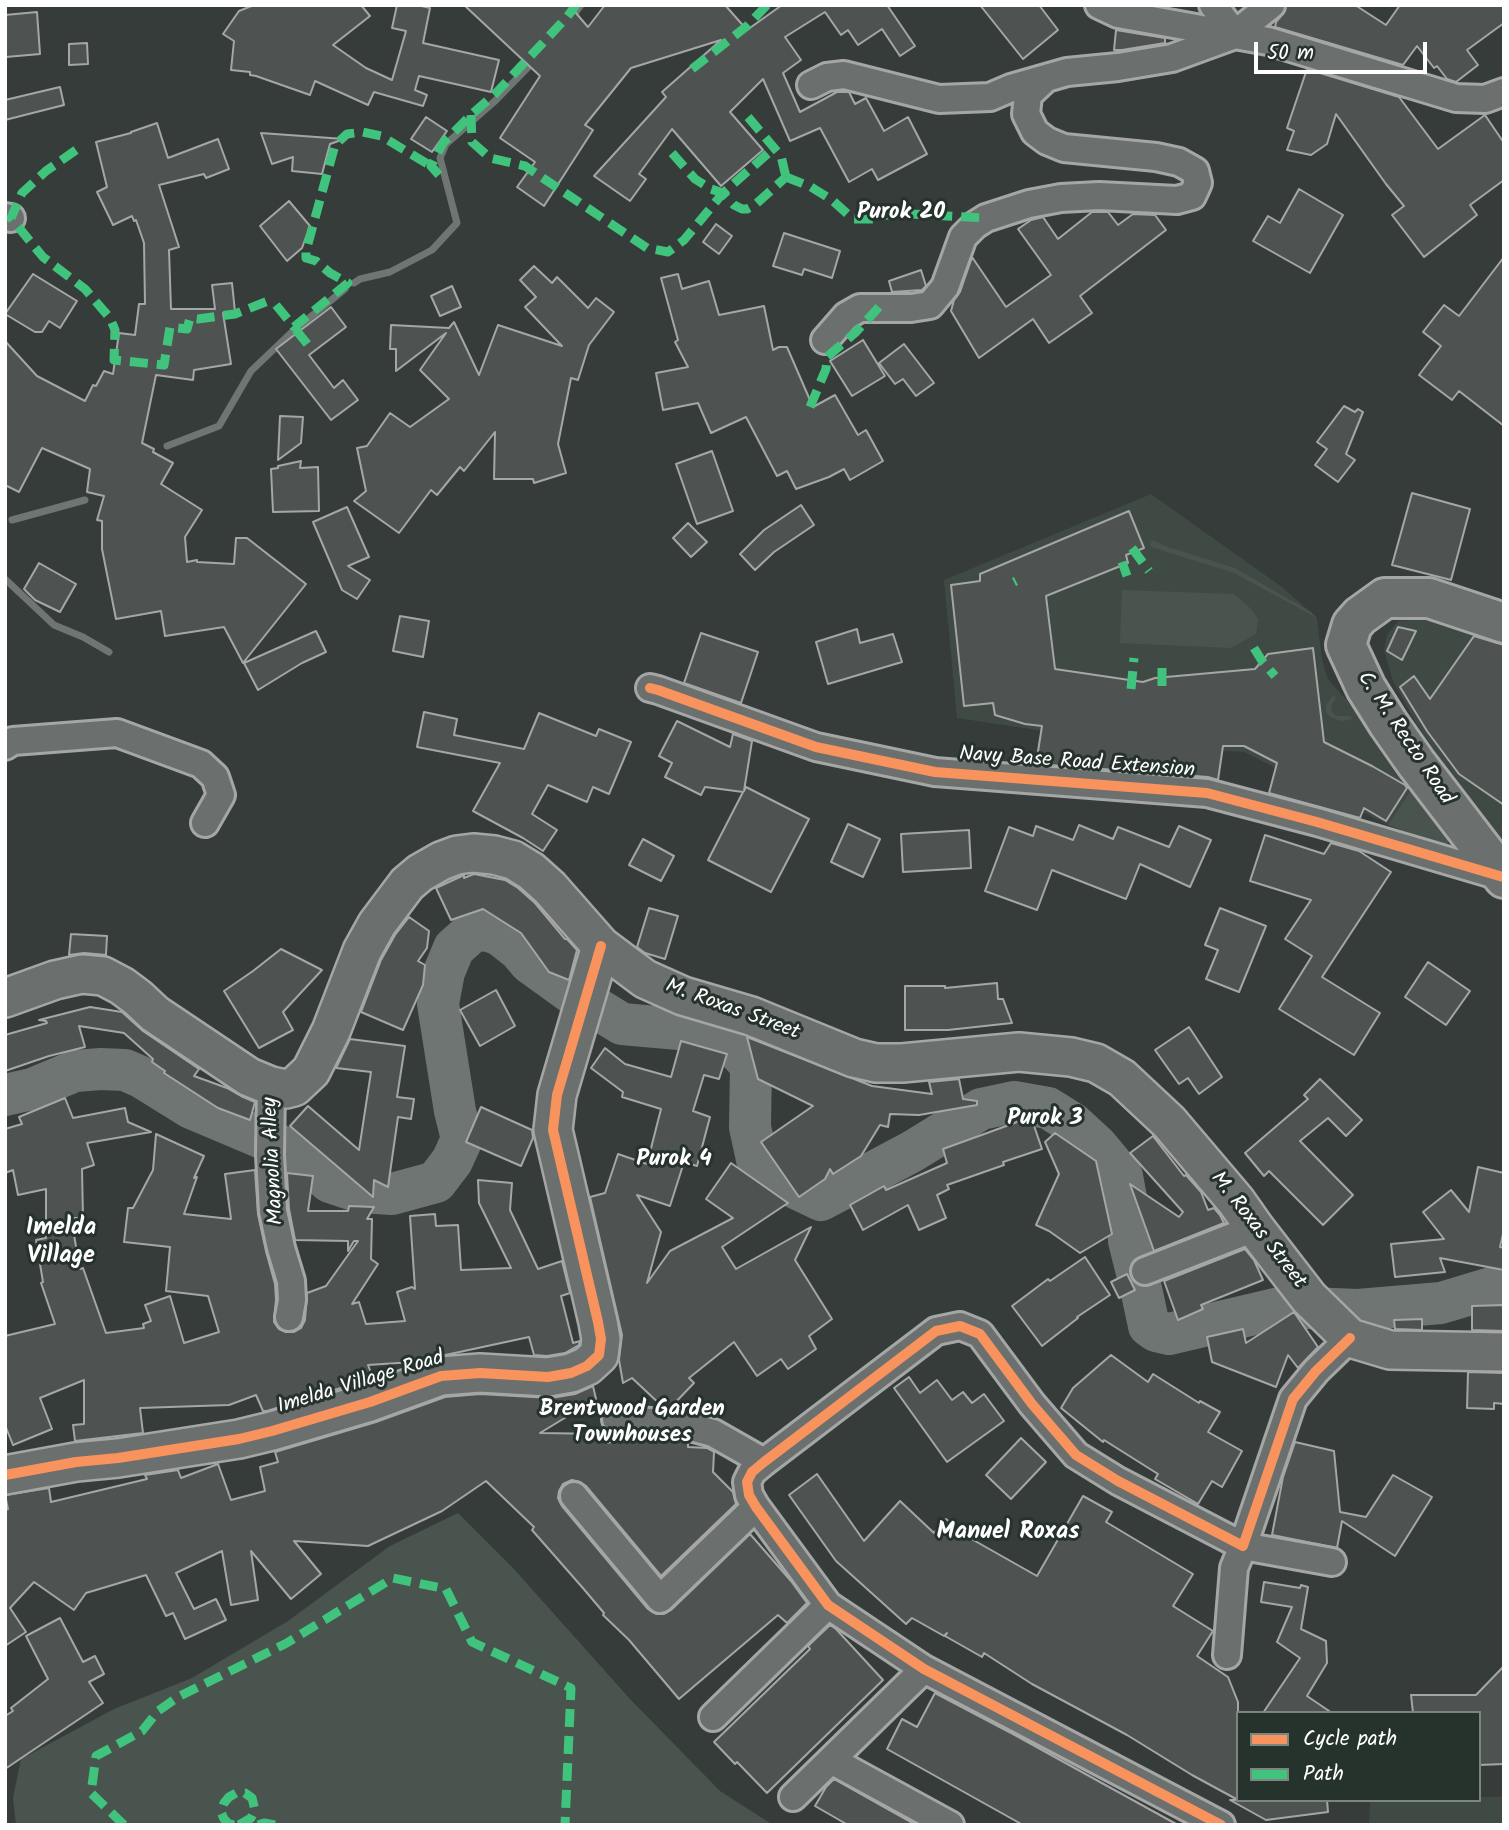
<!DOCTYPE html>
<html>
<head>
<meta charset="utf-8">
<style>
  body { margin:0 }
  #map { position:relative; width:1509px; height:1830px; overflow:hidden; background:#363c39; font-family:Kalam,sans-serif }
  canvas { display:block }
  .frame { position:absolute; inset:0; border:7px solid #fff; pointer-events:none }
  .legend { position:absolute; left:1236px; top:1711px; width:245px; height:91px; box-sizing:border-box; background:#26332d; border:2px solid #7d8581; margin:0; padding:9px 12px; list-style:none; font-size:21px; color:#fff }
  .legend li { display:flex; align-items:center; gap:14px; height:35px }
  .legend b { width:35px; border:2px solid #7d8581 }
  .scale { position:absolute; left:1254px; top:42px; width:173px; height:32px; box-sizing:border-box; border:4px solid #fff; border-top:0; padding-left:9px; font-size:21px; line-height:24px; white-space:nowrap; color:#fff; -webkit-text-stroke:5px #26332d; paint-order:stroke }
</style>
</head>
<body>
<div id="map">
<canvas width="1509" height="1830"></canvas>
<div class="frame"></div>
<ul class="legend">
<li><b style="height:9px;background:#f8935d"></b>Cycle path</li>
<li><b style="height:9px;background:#40c37c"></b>Path</li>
</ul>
<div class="scale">50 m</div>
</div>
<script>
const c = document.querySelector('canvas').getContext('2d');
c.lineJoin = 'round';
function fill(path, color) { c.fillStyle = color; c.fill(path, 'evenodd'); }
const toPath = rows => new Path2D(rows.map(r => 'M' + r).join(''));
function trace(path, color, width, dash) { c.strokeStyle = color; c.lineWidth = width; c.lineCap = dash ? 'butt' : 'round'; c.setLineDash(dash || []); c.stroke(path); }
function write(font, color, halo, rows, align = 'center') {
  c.font = font + ' Kalam,sans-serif'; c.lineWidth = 6; c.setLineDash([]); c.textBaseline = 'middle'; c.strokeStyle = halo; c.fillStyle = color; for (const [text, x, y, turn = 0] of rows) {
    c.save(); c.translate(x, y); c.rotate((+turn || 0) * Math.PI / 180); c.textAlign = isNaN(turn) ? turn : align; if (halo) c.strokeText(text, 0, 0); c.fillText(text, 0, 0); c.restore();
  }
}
fill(toPath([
  [1151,494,1282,587,1317,618,1322,660,1328,679,1386,745,1413,786,1388,825,1244,752,1151,747,957,718,944,580],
  [1427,619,1446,622,1504,643,1504,850,1462,793,1416,723,1393,681,1384,650,1387,635,1398,621],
  [1479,1797,1504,1797,1504,1825,1369,1825,1370,1801,1479,1800]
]), '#3f4a45');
fill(toPath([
  [1152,540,1168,547,1235,568,1311,612,1317,618,1234,573,1151,547,1150,545],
  [1122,590,1234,594,1251,609,1258,619,1256,634,1231,648,1120,643],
  [1333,695,1336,698,1331,706,1332,712,1336,716,1350,716,1353,719,1342,721,1330,717,1326,711,1326,705],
  [1410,791,1440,821,1452,838,1445,846,1388,825],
  [458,1513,513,1568,630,1699,720,1791,773,1825,16,1825,13,1798,21,1759,114,1709,192,1678,288,1621,390,1546]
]), '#4a544f');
trace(toPath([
  [571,19,581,5],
  [354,283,360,279,390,272,432,250,457,223,440,158,446,144,496,100,536,59],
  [167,446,219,426,251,371,293,331,345,289],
  [12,520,85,500],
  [5,579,54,625,83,637,109,652]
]), '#6e7572', 7);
trace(toPath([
  [5,1095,32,1089,75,1071,101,1069,125,1070,141,1077,191,1108,281,1146,301,1156,330,1182,360,1192,392,1194,436,1182,452,1161,462,1139,455,1111,438,1004,444,972,454,948,472,932,486,930,500,935,519,950,530,963,573,994,622,1024,702,1031,728,1040,751,1065,750,1127,758,1164,779,1180,821,1200,913,1151,981,1109,1014,1102,1048,1108,1072,1123,1097,1146,1122,1176,1128,1209,1129,1241,1142,1293,1149,1326,1156,1331,1169,1334,1284,1307,1358,1310,1441,1303,1504,1284]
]), '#6e7572', 42);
const building = toPath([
  [254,5,361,5,370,16,333,45,366,68,392,80,406,31,392,28,397,5,417,5,430,8,423,43,499,60,491,92,419,76,415,90,427,95,423,106,374,92,368,105,315,81,310,95,256,76,250,75,250,72,231,70,234,41,223,34,239,11,254,5],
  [464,5,569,5,588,27,605,5,725,5,747,30,782,5,887,5,915,46,900,56,882,29,858,45,848,30,841,35,825,12,785,37,801,60,783,73,800,112,837,92,849,92,855,104,866,98,884,131,908,117,927,154,878,180,872,169,849,182,820,128,790,141,763,79,730,112,763,150,721,186,672,129,639,174,646,179,630,201,594,176,666,97,662,92,721,40,631,68,585,125,593,130,544,206,517,187,535,162,500,138,540,76,464,5],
  [980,5,1039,5,1058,30,1023,59,980,5],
  [1286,5,1355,5,1386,25,1400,5,1504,5,1504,23,1467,50,1478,65,1456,82,1447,79,1437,66,1434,68,1417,46,1403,65,1275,27,1276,22,1285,11,1286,5],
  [37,12,40,54,6,57,5,15,37,12],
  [1116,30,1165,38,1165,43,1122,50,1114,50,1116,30],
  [87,43,88,64,69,65,69,44,87,43],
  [1307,69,1399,97,1438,149,1485,115,1504,143,1504,180,1470,205,1477,215,1424,257,1392,215,1404,206,1386,184,1336,114,1327,144,1311,155,1287,150,1294,131,1287,128,1307,69],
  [60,87,64,105,5,120,5,100,60,87],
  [426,117,447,131,432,152,411,139,426,117],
  [157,123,168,158,218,139,229,169,206,178,204,174,159,185,179,247,169,250,171,309,215,309,212,285,232,283,235,312,223,313,231,364,194,370,193,380,156,375,142,443,154,449,153,452,173,463,161,484,202,510,185,537,187,562,197,560,197,562,234,564,236,538,247,538,306,584,243,663,224,627,165,636,161,611,116,619,102,549,102,521,97,520,104,496,87,492,90,469,42,448,19,492,5,485,5,341,37,376,85,401,93,385,96,386,104,371,113,374,119,333,135,335,139,304,145,304,144,243,136,220,134,221,132,216,113,225,97,192,107,187,96,142,131,133,131,132,157,123],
  [261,133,344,139,330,144,322,174,292,171,293,157,272,164,261,133],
  [1299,189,1343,215,1310,273,1253,241,1268,216,1280,223,1299,189],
  [289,201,310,226,302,248,287,261,260,226,289,201],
  [1092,212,1108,212,1118,225,1133,214,1155,215,1166,230,1080,296,1092,313,1049,343,1033,319,979,358,951,311,954,300,960,292,972,257,1006,307,1051,275,1018,229,1031,220,1043,217,1058,239,1092,212],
  [716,224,732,236,719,254,703,242,716,224],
  [784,233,840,251,832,278,804,269,802,275,773,266,784,233],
  [1504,257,1504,426,1459,391,1452,400,1419,375,1441,346,1423,332,1444,305,1459,316,1504,257],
  [534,266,552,283,557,277,588,308,596,298,614,312,589,345,578,380,571,378,558,444,566,473,534,483,533,479,494,479,495,432,464,471,460,467,437,495,431,490,399,533,354,501,366,491,357,448,367,446,390,413,410,427,449,399,420,370,446,333,396,371,396,349,390,349,391,325,449,328,454,322,479,375,498,325,562,346,525,307,536,297,520,280,534,266],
  [921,270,926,286,922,290,892,292,889,281,921,270],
  [33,274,77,301,60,328,49,321,42,332,35,332,5,314,33,274],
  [678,274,682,289,709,281,719,315,764,306,773,350,779,347,787,347,813,407,835,395,858,435,866,430,883,461,850,480,844,469,829,477,796,489,787,471,777,476,746,417,711,433,698,403,663,410,656,373,688,367,675,342,678,340,661,278,678,274],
  [452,286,461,307,440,316,431,296,452,286],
  [331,307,346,327,309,355,334,388,343,380,358,400,331,420,276,349,331,307],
  [863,340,885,376,852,396,830,361,863,340],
  [904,344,934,383,916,396,903,379,895,384,879,363,904,344],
  [1344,406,1355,412,1358,409,1363,412,1346,454,1355,460,1338,482,1315,465,1327,449,1317,442,1344,406],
  [280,416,303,417,301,443,278,460,280,416],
  [712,451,733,511,697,524,676,464,712,451],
  [301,461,300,468,318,467,319,511,273,512,271,469,278,468,278,466,301,461],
  [1412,493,1470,509,1451,580,1392,565,1412,493],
  [801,505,814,525,774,552,755,570,740,554,764,530,801,505],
  [347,507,369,557,348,566,370,580,357,599,342,590,313,522,347,507],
  [1129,511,1144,548,1126,555,1128,563,1046,596,1055,669,1143,682,1155,678,1255,669,1268,654,1313,648,1324,742,1372,766,1405,785,1407,788,1386,821,1364,808,1360,818,1269,793,1277,763,1244,746,1223,746,1218,780,1208,777,1036,764,1042,726,1025,724,995,715,993,703,964,706,951,585,980,581,980,574,1129,511],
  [688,523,707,542,691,557,673,538,688,523],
  [39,563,76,584,60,612,35,600,24,589,39,563],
  [400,616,429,621,423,657,393,651,400,616],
  [1398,627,1416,631,1402,660,1387,651,1398,627],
  [857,629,860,643,893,634,902,662,828,684,816,642,857,629],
  [316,631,326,652,302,663,258,690,244,663,316,631],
  [701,633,758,652,741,703,684,683,701,633],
  [1474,636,1504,645,1504,805,1459,774,1427,731,1400,687,1414,676,1430,699,1474,636],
  [424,712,457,719,454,735,524,749,539,713,596,736,599,729,631,742,609,794,593,787,587,802,548,785,532,814,557,830,543,851,523,838,473,811,500,763,417,747,424,712],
  [677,721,730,747,733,734,752,741,744,791,746,787,809,819,771,892,708,860,743,792,705,787,701,795,665,777,672,763,659,756,677,721],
  [848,824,880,839,863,877,831,862,848,824],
  [1079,825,1113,839,1118,827,1169,847,1179,826,1211,840,1190,887,1140,864,1126,899,1052,870,1037,910,985,891,1009,827,1033,836,1036,826,1073,840,1079,825],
  [969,830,971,868,903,872,901,834,969,830],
  [1265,835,1324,854,1331,843,1359,851,1391,872,1322,977,1380,1013,1354,1055,1279,1009,1312,956,1285,939,1311,900,1250,881,1265,835],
  [643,839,674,856,661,881,629,865,643,839],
  [474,874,505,880,518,888,535,903,565,939,567,939,577,950,569,980,549,972,521,933,483,909,451,920,436,888,462,876,464,875,464,878,474,874],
  [649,908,678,916,665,959,645,953,637,947,649,908],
  [1220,908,1266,926,1239,992,1206,979,1218,950,1205,945,1220,908],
  [409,917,429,931,427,948,418,961,425,965,423,985,403,1030,361,1012,381,960,395,935,409,917],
  [71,934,107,936,106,955,84,953,69,955,71,934],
  [281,949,322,970,283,1012,293,1030,259,1048,224,991,253,971,281,949],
  [1428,962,1470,991,1446,1025,1405,997,1428,962],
  [997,983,998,999,1003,999,1012,1023,948,1030,905,1030,905,986,945,986,945,988,997,983],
  [496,990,515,1026,480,1046,460,1010,496,990],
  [90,1007,122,1012,143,1031,199,1069,194,1076,227,1088,241,1096,255,1102,250,1120,218,1108,164,1073,165,1071,152,1062,153,1059,124,1033,79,1026,85,1047,49,1056,5,1071,5,1035,47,1023,46,1021,39,1020,90,1007],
  [1189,1027,1222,1077,1199,1094,1188,1078,1179,1084,1155,1050,1189,1027],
  [747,1037,872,1086,932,1094,929,1082,959,1079,963,1099,977,1101,977,1105,919,1115,890,1114,888,1127,880,1125,861,1156,833,1174,830,1169,825,1179,799,1197,761,1142,813,1106,758,1079,747,1037],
  [350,1039,405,1046,397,1097,414,1099,411,1119,398,1117,388,1187,374,1180,373,1197,290,1126,308,1106,359,1150,371,1072,336,1068,350,1039],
  [681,1041,727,1054,719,1079,704,1075,693,1111,710,1117,697,1166,684,1162,670,1206,637,1195,661,1232,647,1283,670,1251,733,1218,706,1199,731,1163,788,1203,722,1247,736,1269,811,1227,795,1260,832,1319,809,1336,816,1349,788,1369,781,1359,757,1376,734,1342,689,1378,694,1383,670,1408,663,1407,632,1378,623,1383,619,1360,622,1335,590,1197,605,1193,618,1154,647,1164,661,1109,622,1097,623,1092,591,1068,605,1048,625,1064,671,1077,681,1041],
  [1320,1079,1362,1120,1346,1136,1328,1118,1300,1141,1353,1195,1323,1225,1269,1171,1264,1176,1245,1153,1308,1099,1304,1095,1320,1079],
  [65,1098,73,1118,125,1108,128,1122,151,1132,87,1143,94,1165,82,1169,83,1218,71,1218,80,1269,83,1268,106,1333,144,1328,143,1324,151,1321,145,1305,170,1296,184,1343,219,1332,208,1296,166,1291,170,1247,124,1242,128,1208,133,1208,153,1170,156,1134,204,1156,194,1178,197,1177,184,1214,231,1219,225,1174,255,1170,258,1214,266,1251,275,1284,276,1299,274,1322,279,1329,286,1332,294,1332,301,1328,305,1320,307,1293,326,1286,358,1241,354,1241,348,1251,348,1241,295,1240,289,1209,287,1173,313,1176,308,1211,348,1211,349,1206,374,1207,367,1219,372,1219,371,1259,378,1264,352,1304,359,1302,366,1324,405,1321,397,1292,412,1287,415,1289,410,1216,435,1214,436,1226,458,1225,461,1270,511,1268,479,1203,478,1180,512,1183,510,1210,538,1269,562,1261,570,1293,561,1296,573,1343,580,1341,579,1345,565,1353,547,1356,534,1355,529,1337,413,1362,368,1365,373,1378,267,1411,263,1411,256,1395,229,1405,140,1408,143,1433,75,1441,73,1425,84,1424,84,1380,40,1398,52,1429,13,1445,5,1425,5,1336,55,1324,41,1283,43,1282,36,1240,46,1238,46,1189,18,1195,13,1170,5,1173,5,1129,22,1124,19,1117,65,1098],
  [481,1107,532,1130,533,1138,521,1166,466,1142,481,1107],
  [1031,1117,1042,1149,1003,1162,1004,1165,947,1185,949,1189,937,1195,946,1218,919,1230,908,1205,863,1230,850,1205,884,1186,886,1190,947,1163,943,1149,1031,1117],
  [1055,1133,1096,1161,1112,1234,1080,1253,1049,1231,1036,1225,1059,1174,1045,1142,1055,1133],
  [1153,1136,1184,1176,1186,1175,1201,1192,1208,1210,1214,1208,1220,1215,1224,1223,1154,1251,1130,1184,1179,1217,1183,1212,1130,1153,1153,1136],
  [1478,1167,1504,1173,1504,1230,1500,1247,1504,1248,1504,1270,1440,1258,1445,1272,1395,1277,1391,1244,1444,1239,1423,1212,1451,1190,1469,1212,1478,1167],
  [1245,1249,1254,1260,1263,1280,1201,1305,1203,1309,1178,1320,1164,1281,1245,1249],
  [1085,1257,1110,1295,1077,1317,1078,1318,1042,1346,1012,1306,1048,1279,1050,1281,1085,1257],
  [1127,1274,1135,1290,1119,1298,1111,1282,1127,1274],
  [1504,1305,1504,1331,1472,1330,1472,1306,1504,1305],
  [1294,1312,1318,1347,1298,1368,1288,1355,1276,1387,1212,1362,1207,1337,1243,1329,1246,1343,1294,1312],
  [1422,1319,1422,1330,1395,1329,1394,1320,1422,1319],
  [1111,1355,1148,1382,1153,1374,1199,1403,1200,1401,1220,1412,1208,1432,1242,1451,1222,1487,1212,1481,1198,1504,1155,1479,1158,1474,1104,1440,1103,1442,1061,1408,1073,1388,1111,1355],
  [1468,1372,1504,1373,1504,1404,1494,1403,1494,1409,1467,1408,1468,1372],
  [909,1377,920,1393,937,1380,952,1400,963,1392,972,1403,984,1394,1004,1421,947,1462,894,1388,909,1377],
  [593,1386,596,1399,540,1433,605,1434,607,1443,635,1437,680,1441,688,1443,688,1447,707,1448,714,1452,713,1472,733,1492,736,1504,661,1576,586,1486,580,1482,572,1480,563,1484,559,1491,558,1498,562,1506,648,1609,656,1614,664,1614,671,1610,750,1534,791,1581,807,1603,787,1623,778,1615,679,1699,629,1640,603,1615,604,1613,582,1587,532,1530,534,1527,486,1481,442,1511,368,1546,294,1541,321,1574,291,1599,251,1551,258,1600,231,1605,222,1551,176,1573,194,1609,216,1599,226,1620,185,1639,173,1613,166,1616,146,1575,86,1593,74,1610,34,1582,10,1608,26,1632,5,1646,5,1511,8,1509,5,1495,49,1488,51,1502,147,1479,145,1475,178,1470,181,1478,218,1464,231,1500,265,1491,260,1467,278,1462,275,1452,376,1422,445,1397,480,1394,551,1398,575,1394,593,1386],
  [1021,1438,1046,1462,1011,1499,986,1475,1021,1438],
  [1295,1442,1334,1451,1340,1512,1366,1517,1393,1475,1432,1497,1395,1556,1342,1521,1337,1548,1272,1535,1283,1477,1295,1442],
  [817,1474,864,1541,900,1501,934,1533,946,1519,968,1537,1037,1576,1083,1496,1112,1512,1106,1522,1193,1574,1173,1606,1213,1631,1197,1656,1228,1677,1238,1702,1238,1800,1327,1800,1328,1812,1266,1820,1230,1800,1238,1800,1192,1775,1127,1735,1032,1684,984,1653,982,1657,945,1636,947,1633,944,1636,912,1618,906,1624,836,1561,789,1495,817,1474],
  [1264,1582,1300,1588,1301,1585,1308,1587,1301,1629,1326,1641,1327,1663,1307,1696,1332,1713,1263,1713,1300,1658,1277,1642,1292,1607,1261,1602,1264,1582],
  [60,1618,83,1662,95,1656,104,1674,89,1682,103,1703,5,1769,5,1716,13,1711,11,1708,48,1679,26,1636,60,1618],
  [830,1625,836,1629,883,1680,767,1793,737,1762,735,1764,714,1742,810,1649,808,1646,830,1625],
  [1504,1666,1504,1764,1479,1765,1479,1713,1413,1713,1411,1695,1476,1695,1504,1666],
  [935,1693,1013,1734,1178,1825,1023,1825,887,1749,902,1719,917,1727,935,1693],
  [834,1779,889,1810,916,1825,848,1825,815,1806,826,1787,834,1779]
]);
fill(building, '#4e5351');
trace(building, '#a5a7a6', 2);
const street = toPath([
  [1099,5,1118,14,1268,41,1456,98,1485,99,1504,92],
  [1213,5,1235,34],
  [1235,34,1271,5],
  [811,85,827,77,844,75,939,99,990,97,1011,88,1067,72,1118,67,1172,58,1235,35],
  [5,217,11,218],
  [825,340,846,316,860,308,911,308,930,305,945,287,963,237,975,225,986,218,1029,204,1061,198,1099,196,1177,200,1192,196,1198,183,1195,171,1179,162,1156,157,1064,148,1047,141,1035,132,1026,114,1028,95,1045,79],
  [650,688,658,690,816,747,935,772,1207,793,1317,822,1503,877],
  [5,746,13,741,117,733,201,764,215,777,221,795,205,823],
  [271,1086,270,1155,273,1211,281,1248,291,1281,292,1300,289,1317],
  [1145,1271,1255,1228],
  [616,1419,683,1425,713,1433,764,1462],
  [574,1496,660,1599,756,1507],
  [1227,1655,1234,1568,1243,1546,1332,1562],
  [713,1717,828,1605],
  [831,1760,950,1825],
  [793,1797,924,1669],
  [1221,1825,924,1669,828,1605,756,1507,749,1495,747,1482,752,1472,764,1462,936,1331,960,1326,980,1334,1032,1404,1076,1455,1118,1481,1243,1546,1293,1399,1316,1371,1350,1338]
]);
const secondary = toPath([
  [5,998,55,980,82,974,103,976,122,986,138,998,155,1014,249,1077,271,1086,286,1089,294,1087,311,1071,331,1031,362,951,377,924,407,884,420,873,441,861,457,855,473,853,494,855,513,860,531,871,550,888,601,946,645,979,683,996,751,1016,854,1058,876,1063,902,1063,1019,1052,1071,1057,1096,1063,1122,1078,1169,1122,1236,1201,1255,1228,1309,1298,1350,1338,1390,1350,1504,1352],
  [5,1475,76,1462,118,1458,239,1439,272,1431,370,1402,441,1376,480,1373,548,1377,571,1373,587,1366,599,1355,601,1339,598,1322,553,1130,557,1095,601,946]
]);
const primary = toPath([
  [1504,623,1429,598,1385,598,1360,616,1352,625,1346,645,1366,688,1388,723,1416,763,1504,878]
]);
trace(street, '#a5a7a6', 32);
trace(secondary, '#a5a7a6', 42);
trace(primary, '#a5a7a6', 44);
trace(street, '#6b6f6d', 26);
trace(secondary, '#6b6f6d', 37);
trace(primary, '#6b6f6d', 38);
trace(toPath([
  [692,69,747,26,767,5],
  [471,115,472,142,490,158,525,166,647,248,668,252,684,240,723,193,774,148],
  [748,117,781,156,786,177],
  [76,150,46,171,22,193,11,218,43,257,85,289,110,318,115,330,114,360,164,365,170,327,187,329,190,318,198,319,235,314,268,301],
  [672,153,695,179,711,189,723,193,734,205,742,209,747,209,756,204,786,177],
  [439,175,431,166,443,143,471,115,496,93,567,17,576,5],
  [786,177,811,187,832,200,853,219,872,219,895,213,986,218],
  [276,305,294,327,348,283,330,273,316,261,306,258,306,251,335,145,347,134,363,132,381,136,431,166],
  [296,330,313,351],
  [810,407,826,369,827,357,856,332,879,307],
  [1132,548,1149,571],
  [1122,562,1127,576],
  [1014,582,1016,581],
  [1254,648,1262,661,1275,676],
  [1162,686,1162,659],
  [1131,689,1134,658],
  [124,1825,91,1793,96,1756,142,1731,158,1711,178,1697,285,1644,393,1578,446,1589,472,1642,571,1688,565,1825],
  [234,1825,229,1824,224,1819,221,1812,224,1803,229,1797,236,1793,245,1793,252,1798,255,1810,251,1818,239,1825],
  [258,1825,264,1823,275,1825]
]), '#40c37c', 9, [18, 9]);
trace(toPath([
  [650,688,658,690,816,747,935,772,1207,793,1317,822,1503,877],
  [5,1475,76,1462,118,1458,239,1439,272,1431,370,1402,441,1376,480,1373,548,1377,571,1373,587,1366,599,1355,601,1339,598,1322,553,1130,557,1095,601,946],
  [1221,1825,924,1669,828,1605,756,1507,749,1495,747,1482,752,1472,764,1462,936,1331,960,1326,980,1334,1032,1404,1076,1455,1118,1481,1243,1546,1293,1399,1316,1371,1350,1338]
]), '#f8935d', 10);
write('21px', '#fff', '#26332d', [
  ["C. M. Recto Road",1404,739,56],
  ["Navy Base Road Extension",1077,764,4],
  ["M. Roxas Street",732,1011,20],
  ["Magnolia Alley",275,1161,-93],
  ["M. Roxas Street",1257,1231,52],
  ["Imelda Village Road",361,1384,-17]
]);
write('bold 23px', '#fff', '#26332d', [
  ["Purok 20",901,214],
  ["Purok 3",1045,1120],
  ["Purok 4",674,1161],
  ["Brentwood Garden",632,1411],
  ["Townhouses",632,1437]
]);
write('bold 24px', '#fff', '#26332d', [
  ["Imelda",61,1230],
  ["Village",61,1258],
  ["Manuel Roxas",1008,1534]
]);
</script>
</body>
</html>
